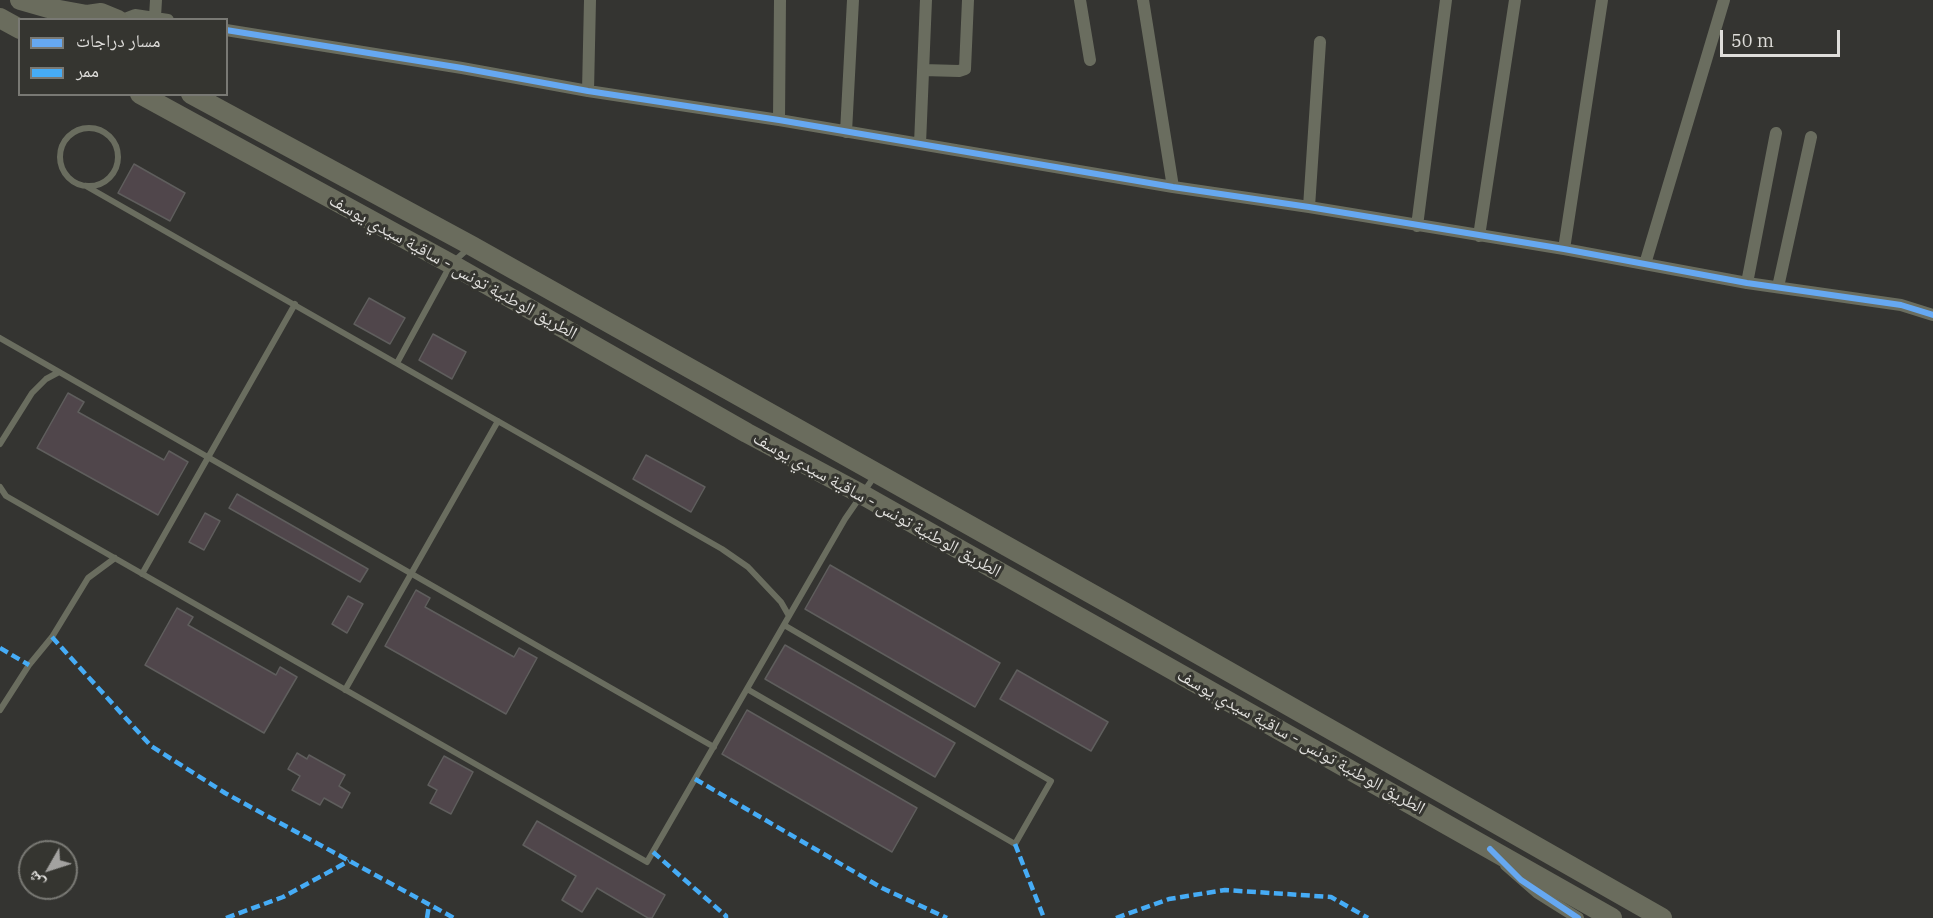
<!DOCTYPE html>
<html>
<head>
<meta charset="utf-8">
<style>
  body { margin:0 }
  #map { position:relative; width:1933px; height:918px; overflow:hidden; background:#343431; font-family:"IBM Plex Serif","Noto Naskh Arabic",serif }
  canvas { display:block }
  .legend { position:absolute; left:18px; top:18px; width:210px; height:78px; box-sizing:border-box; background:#353530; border:2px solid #797974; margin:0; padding:8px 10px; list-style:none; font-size:18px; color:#dfdedb }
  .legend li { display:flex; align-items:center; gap:12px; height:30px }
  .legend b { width:30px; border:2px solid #797974 }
  .north { position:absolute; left:18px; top:840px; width:60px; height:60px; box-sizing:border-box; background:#353530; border:2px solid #797974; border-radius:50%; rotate:231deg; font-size:16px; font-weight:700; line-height:24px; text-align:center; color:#dfdedb }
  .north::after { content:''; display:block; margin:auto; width:21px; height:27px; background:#a3a2a0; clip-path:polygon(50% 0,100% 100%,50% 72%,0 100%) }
  .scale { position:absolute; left:1720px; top:30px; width:120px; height:27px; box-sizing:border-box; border:3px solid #dfdedb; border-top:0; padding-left:8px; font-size:18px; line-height:21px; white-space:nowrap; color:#dfdedb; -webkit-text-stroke:4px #353530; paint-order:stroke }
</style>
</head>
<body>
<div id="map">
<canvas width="1933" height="918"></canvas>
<ul class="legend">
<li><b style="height:8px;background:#66a8f1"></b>مسار دراجات</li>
<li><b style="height:8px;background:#46acf6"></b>ممر</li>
</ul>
<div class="north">ش</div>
<div class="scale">50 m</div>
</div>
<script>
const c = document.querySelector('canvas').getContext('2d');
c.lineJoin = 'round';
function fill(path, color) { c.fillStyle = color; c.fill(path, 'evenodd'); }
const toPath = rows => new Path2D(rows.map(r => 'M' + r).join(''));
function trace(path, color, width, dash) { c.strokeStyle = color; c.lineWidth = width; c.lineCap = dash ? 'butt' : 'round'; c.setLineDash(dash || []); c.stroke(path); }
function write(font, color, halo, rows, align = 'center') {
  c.font = font + ' "IBM Plex Serif","Noto Naskh Arabic",serif'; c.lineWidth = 6; c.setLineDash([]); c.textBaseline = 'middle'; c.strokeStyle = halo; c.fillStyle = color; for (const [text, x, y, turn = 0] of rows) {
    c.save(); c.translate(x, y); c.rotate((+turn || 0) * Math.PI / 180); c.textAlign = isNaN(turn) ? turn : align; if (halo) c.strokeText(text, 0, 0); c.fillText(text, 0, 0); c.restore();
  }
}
const building = toPath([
  [134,164,185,193,170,221,118,193,134,164],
  [369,298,405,318,390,344,354,324,369,298],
  [433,334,466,352,452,379,419,360,433,334],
  [68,393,84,402,78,412,164,460,169,451,188,462,158,515,37,448,68,393],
  [646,455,705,487,691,512,633,479,646,455],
  [237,494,368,569,360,582,229,508,237,494],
  [205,513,220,521,204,550,189,542,205,513],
  [830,565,1000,663,975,707,805,609,830,565],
  [416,590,430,598,425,607,514,657,519,648,537,658,506,714,385,646,416,590],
  [348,596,363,604,347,633,332,624,348,596],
  [177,608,193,617,188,625,276,675,280,667,297,677,264,733,145,665,177,608],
  [785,645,955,743,935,777,765,679,785,645],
  [1017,670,1108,722,1091,751,1000,699,1017,670],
  [747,710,917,808,892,852,722,754,747,710],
  [297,753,307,759,309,755,345,775,339,786,350,793,342,808,324,798,320,805,292,790,300,776,288,769,297,753],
  [444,756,473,772,451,814,430,803,437,790,428,785,444,756],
  [537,821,665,895,652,918,648,918,597,888,582,912,562,900,576,876,523,845,537,821]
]);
fill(building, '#50464b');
trace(building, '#5f5e5d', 1.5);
trace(toPath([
  '60 157a29 29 0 1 1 58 0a29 29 0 1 1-58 0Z',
  [86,186,722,549,748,567,781,602,789,616],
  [0,338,714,747],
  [397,363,451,264,470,247],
  [0,444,32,393,46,379,59,372],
  [0,487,6,496,647,862,845,519,874,477],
  [142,574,295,304],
  [747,689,1015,844,1051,781,784,625],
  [345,690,498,421],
  [0,710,29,665,52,637,88,578,115,558]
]), '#6a6d5f', 6);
trace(toPath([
  [1080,0,1090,60],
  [1143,0,1173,187],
  [155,17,156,0],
  [122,20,135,15,168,20],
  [226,30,462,68,588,91,779,120,1173,187,1309,207,1564,249,1747,283,1901,305,1933,315],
  [923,70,959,71,965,69,968,0],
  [588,91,590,0],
  [779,120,780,0],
  [846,132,853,0],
  [920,144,926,0],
  [1309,207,1320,42],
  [1417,226,1446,0],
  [1479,236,1515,0],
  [1564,249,1602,0],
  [1645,264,1724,0],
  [1747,283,1776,133],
  [1778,287,1811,137],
  [1506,865,1538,893,1578,918]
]), '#6a6d5f', 12);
trace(toPath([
  [20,0,48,8,87,15],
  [0,18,20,29],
  [79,20,87,15,101,13,118,20],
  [140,94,451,264,747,433,863,495,1612,918],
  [191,94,472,246,1124,612,1662,918]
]), '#6a6c5d', 20);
trace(toPath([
  [52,637,151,746,225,793,454,918],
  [0,648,29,665],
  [695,779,882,888,947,918],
  [1015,844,1044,918],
  [653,852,726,916,726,918],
  [226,918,283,897,349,861],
  [427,918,429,905],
  [1116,918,1169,899,1225,890,1331,897,1368,918]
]), '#46acf6', 4.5, [9, 4.5]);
trace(toPath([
  [226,30,462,68,588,91,779,120,1173,187,1309,207,1564,249,1747,283,1901,305,1933,315],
  [1490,849,1521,880,1578,918]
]), '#66a8f1', 6);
write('18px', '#dfdedb', '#353530', [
  ["الطريق الوطنية تونس - ساقية سيدي يوسف",453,267,29],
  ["الطريق الوطنية تونس - ساقية سيدي يوسف",877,505,29],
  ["الطريق الوطنية تونس - ساقية سيدي يوسف",1301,742,29]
]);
</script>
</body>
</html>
